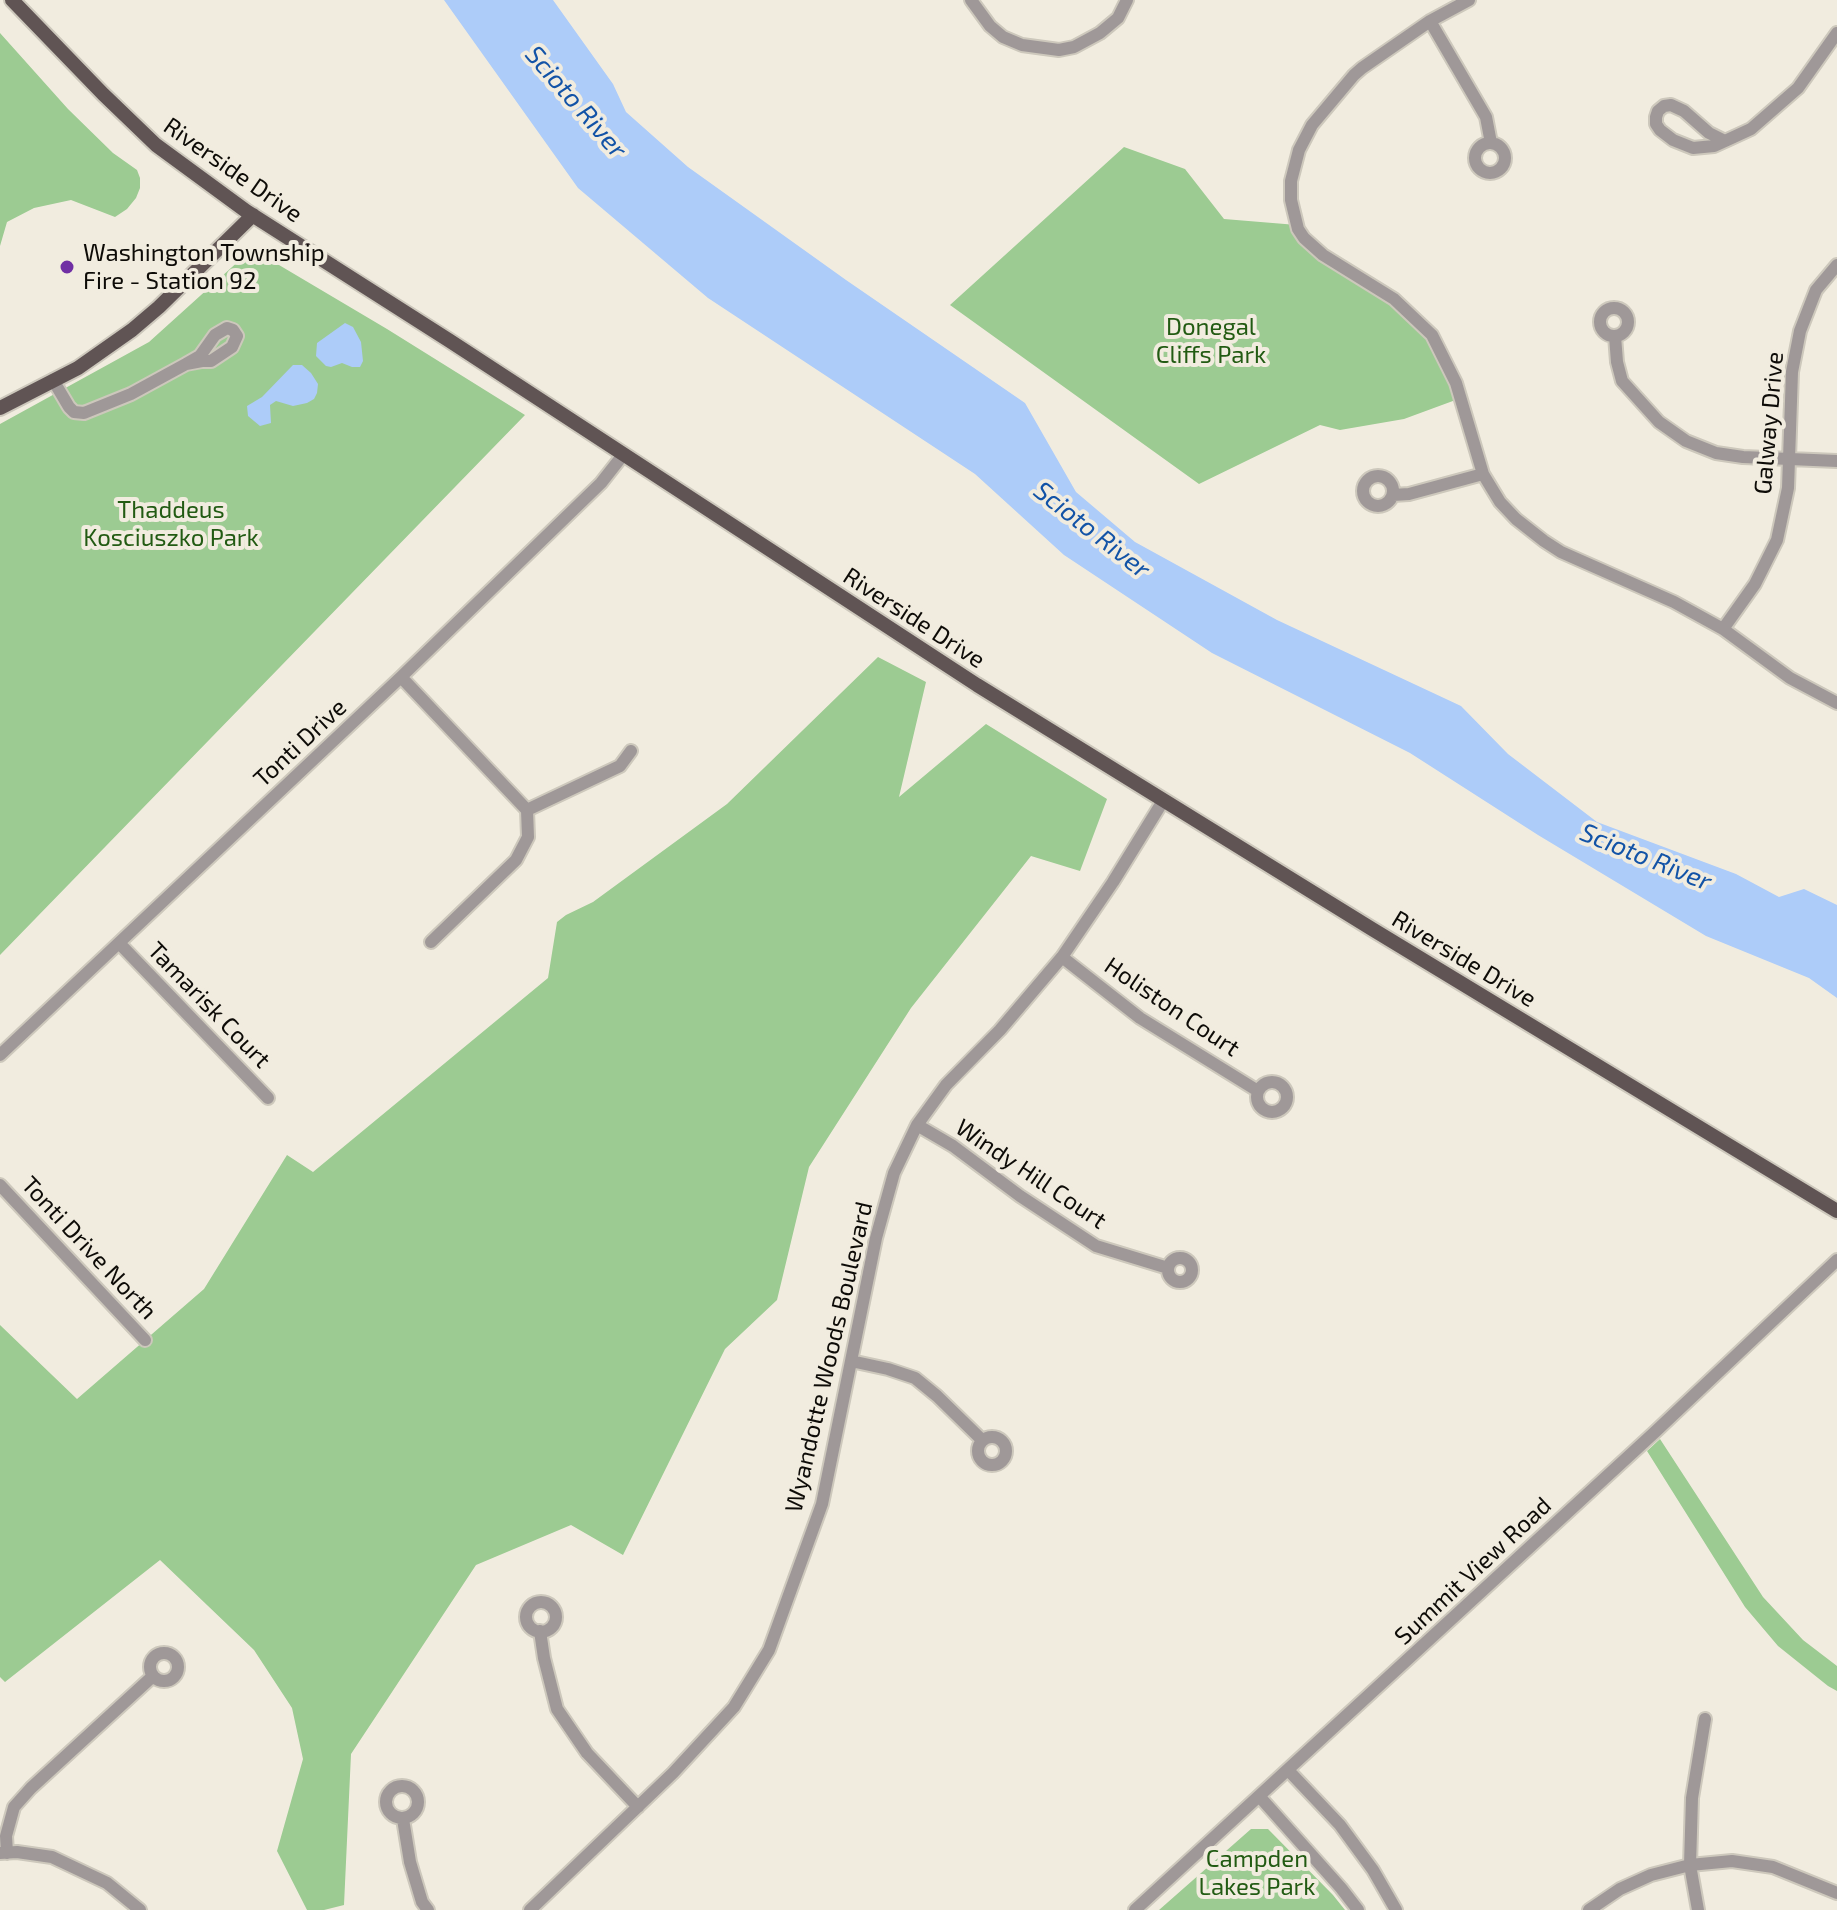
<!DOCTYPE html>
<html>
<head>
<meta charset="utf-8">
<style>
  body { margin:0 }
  canvas { display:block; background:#f1ecdf }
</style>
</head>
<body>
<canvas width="1837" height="1910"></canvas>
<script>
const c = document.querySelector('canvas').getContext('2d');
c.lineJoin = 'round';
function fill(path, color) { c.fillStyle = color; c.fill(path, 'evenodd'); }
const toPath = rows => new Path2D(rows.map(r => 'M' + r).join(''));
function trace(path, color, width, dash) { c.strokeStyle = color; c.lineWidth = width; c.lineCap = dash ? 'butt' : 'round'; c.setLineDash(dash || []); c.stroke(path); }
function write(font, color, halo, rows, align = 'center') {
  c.font = font + ' "Exo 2",sans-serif'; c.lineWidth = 8; c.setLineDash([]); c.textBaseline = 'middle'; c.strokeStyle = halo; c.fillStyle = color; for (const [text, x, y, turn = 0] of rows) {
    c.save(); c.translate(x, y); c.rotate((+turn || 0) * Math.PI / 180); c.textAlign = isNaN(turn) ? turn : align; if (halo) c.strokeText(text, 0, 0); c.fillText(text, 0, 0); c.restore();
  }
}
fill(toPath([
  [0,33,68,109,113,153,137,170,140,178,140,188,136,198,127,209,115,217,71,200,34,208,7,222,0,246],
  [1124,147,1185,169,1224,219,1297,225,1301,233,1394,299,1432,335,1461,398,1404,419,1340,430,1320,425,1199,484,950,305],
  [252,249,387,329,525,415,0,955,0,424,149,342],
  [878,657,926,682,899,797,986,724,1107,799,1080,871,1031,856,911,1008,809,1167,777,1300,725,1349,623,1555,571,1525,476,1565,351,1754,344,1905,324,1910,307,1910,277,1851,303,1759,292,1708,254,1650,160,1560,5,1682,0,1677,0,1325,77,1399,204,1289,287,1155,313,1172,548,978,557,922,566,915,593,902,727,804],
  [1660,1439,1763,1597,1803,1640,1837,1666,1837,1691,1828,1686,1778,1646,1745,1607,1647,1451],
  [1251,1829,1268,1829,1333,1895,1345,1910,1159,1910]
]), '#9ccb92');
fill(toPath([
  [444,0,553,0,613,84,626,112,688,167,846,280,1025,403,1076,492,1135,542,1277,620,1461,706,1508,754,1597,822,1736,874,1779,897,1804,889,1837,905,1837,998,1809,978,1706,936,1538,835,1410,753,1212,653,1064,555,975,474,708,298,578,188],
  [345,323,353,327,361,342,363,361,360,367,352,367,342,363,331,367,326,366,316,356,317,343],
  [293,365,302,365,311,373,318,384,317,393,314,399,307,403,293,406,276,401,270,405,271,423,260,426,248,416,247,406,262,397]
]), '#adccf9');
const minor = toPath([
  [971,0,990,26,1003,37,1022,45,1059,50,1074,47,1100,33,1118,18,1127,0],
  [1469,0,1430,21,1362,68,1354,75,1312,125,1299,150,1291,181,1291,200,1298,229,1304,238,1323,255,1394,299,1432,335,1456,383,1483,474,1500,502,1516,519,1544,541,1561,552,1674,602,1723,629,1790,678,1837,703],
  [1430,21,1486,117,1491,143],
  [1671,105,1684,111,1709,133,1725,141,1714,146,1693,148,1673,140,1660,130,1656,124,1656,117,1658,111,1664,106,1671,105],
  [1725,141,1751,129,1798,88,1837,33],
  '1475 158a15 15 0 1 1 30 0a15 15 0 1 1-30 0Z',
  '1600 322a14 14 0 1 1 28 0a14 14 0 1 1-28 0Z',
  [1615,336,1617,362,1622,381,1659,422,1686,441,1716,453,1743,457,1837,461],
  [53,380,69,407,74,412,84,413,131,394,186,364,202,361,211,361,232,347,237,336,233,330,227,328,215,335,200,356,186,364],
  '1363 491a15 15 0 1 1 30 0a15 15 0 1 1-30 0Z',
  [1393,495,1409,494,1483,474],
  [1723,629,1755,584,1777,540,1788,488,1792,372,1800,331,1816,290,1837,265],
  [401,677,527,810,528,837,516,860,431,942],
  [527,810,620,766,631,751],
  [119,943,268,1098],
  [1062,957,1140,1018,1258,1091],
  [0,1055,401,677,601,483,623,455],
  '1257 1097a15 15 0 1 1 30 0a15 15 0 1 1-30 0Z',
  [917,1125,953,1146,1020,1196,1096,1246,1168,1268],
  [0,1185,145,1340],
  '1168 1270a12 12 0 1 1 24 0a12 12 0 1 1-24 0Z',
  [851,1361,888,1369,915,1378,937,1396,982,1440],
  '978 1451a14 14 0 1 1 28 0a14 14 0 1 1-28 0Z',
  '526 1617a15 15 0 1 1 30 0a15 15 0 1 1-30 0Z',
  [540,1631,544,1658,557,1709,587,1753,638,1807],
  '150 1667a14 14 0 1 1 28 0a14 14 0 1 1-28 0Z',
  [1288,1770,1340,1825,1373,1870,1396,1910],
  '386 1802a16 16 0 1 1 32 0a16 16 0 1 1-32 0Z',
  [1259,1796,1341,1888,1358,1910],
  [403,1819,410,1862,422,1902,428,1910],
  [0,1853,17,1852,52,1857,107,1883,140,1910],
  [7,1853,6,1836,14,1807,31,1788,153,1676],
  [530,1910,673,1773,734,1707,769,1650,822,1504,876,1238,894,1173,917,1125,946,1085,1000,1030,1062,957,1113,882,1163,801],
  [1135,1910,1655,1432,1837,1260],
  [1589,1910,1620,1889,1651,1875,1690,1865,1732,1861,1773,1867,1837,1893],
  [1698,1910,1690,1865,1692,1798,1705,1719]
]);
const major = toPath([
  [12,0,103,94,156,145,246,211,450,341,977,685,1372,929,1837,1211],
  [0,408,78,368,132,330,159,307,253,215]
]);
trace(minor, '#cdc8bc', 16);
trace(major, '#cdc8bc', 18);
trace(minor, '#9f9898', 12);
trace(major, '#605454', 14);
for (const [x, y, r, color] of [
  [67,267,8,"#702fa4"]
]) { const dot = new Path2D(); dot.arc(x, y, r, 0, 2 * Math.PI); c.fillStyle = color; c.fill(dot); trace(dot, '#f1ecdf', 3); }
write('24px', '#0d0b07', '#f1ecdf', [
  ["Riverside Drive",233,170,35],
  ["Galway Drive",1769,423,-85],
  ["Riverside Drive",914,618,33],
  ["Tonti Drive",300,743,-43],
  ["Riverside Drive",1464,959,31],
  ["Tamarisk Court",209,1005,46],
  ["Holiston Court",1172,1007,34],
  ["Windy Hill Court",1031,1174,34],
  ["Tonti Drive North",89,1248,47],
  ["Wyandotte Woods Boulevard",829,1357,-77],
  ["Summit View Road",1473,1571,-43]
]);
write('24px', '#0d0b07', '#f1ecdf', [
  ["Washington Township",83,253],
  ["Fire - Station 92",83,281]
], 'left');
write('24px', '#225b13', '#f1ecdf', [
  ["Donegal",1211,327],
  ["Cliffs Park",1211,355],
  ["Thaddeus",171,510],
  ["Kosciuszko Park",171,538],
  ["Campden",1257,1859],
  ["Lakes Park",1257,1887]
]);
write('italic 26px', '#1253a7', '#f1ecdf', [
  ["Scioto River",576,102,49],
  ["Scioto River",1092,530,38],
  ["Scioto River",1646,857,22]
]);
</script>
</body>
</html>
